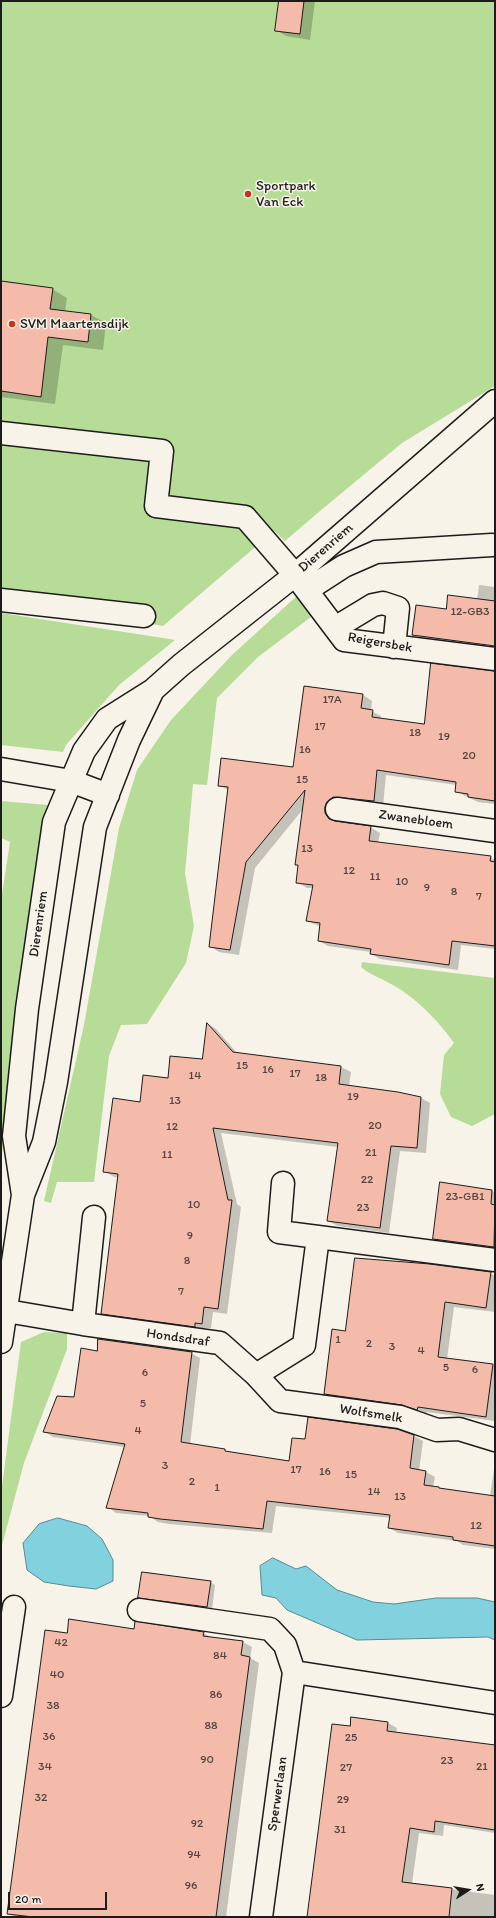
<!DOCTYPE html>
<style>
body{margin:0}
#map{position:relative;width:496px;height:1918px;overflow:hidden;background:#f7f3e8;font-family:Itim,sans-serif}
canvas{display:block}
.frame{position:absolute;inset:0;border:2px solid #1c1c1c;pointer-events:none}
.north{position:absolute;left:448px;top:1870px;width:40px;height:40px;-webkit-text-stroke:3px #f7f3e8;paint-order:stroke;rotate:78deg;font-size:11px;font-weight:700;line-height:16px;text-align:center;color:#1c1c1c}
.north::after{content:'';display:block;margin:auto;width:14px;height:18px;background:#1c1c1c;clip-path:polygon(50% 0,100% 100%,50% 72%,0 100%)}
.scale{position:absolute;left:8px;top:1892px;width:99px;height:18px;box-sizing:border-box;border:2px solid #1c1c1c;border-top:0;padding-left:5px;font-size:12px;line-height:14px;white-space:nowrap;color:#1c1c1c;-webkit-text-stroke:3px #f7f3e8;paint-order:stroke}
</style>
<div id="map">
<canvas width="496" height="1918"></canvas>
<div class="frame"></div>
<div class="north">N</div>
<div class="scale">20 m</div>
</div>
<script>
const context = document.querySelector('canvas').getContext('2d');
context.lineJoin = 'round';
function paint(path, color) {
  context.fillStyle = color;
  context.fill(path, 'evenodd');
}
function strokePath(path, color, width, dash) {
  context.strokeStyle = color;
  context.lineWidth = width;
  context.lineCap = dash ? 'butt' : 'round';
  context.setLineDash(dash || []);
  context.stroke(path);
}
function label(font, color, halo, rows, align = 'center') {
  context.font = font + ' Itim,sans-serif';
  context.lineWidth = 3;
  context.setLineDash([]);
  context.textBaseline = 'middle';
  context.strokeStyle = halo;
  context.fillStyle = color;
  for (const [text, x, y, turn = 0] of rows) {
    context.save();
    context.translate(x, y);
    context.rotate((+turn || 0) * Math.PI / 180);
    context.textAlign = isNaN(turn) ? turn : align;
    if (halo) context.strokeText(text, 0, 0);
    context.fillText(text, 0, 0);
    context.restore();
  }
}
const green = new Path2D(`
 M 1,1 L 495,1 L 495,386 L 402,443 L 320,511 L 285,541 L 274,531 L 163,626 L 1,597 Z
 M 299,594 L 311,617 L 258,657 L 217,698 L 207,785 L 193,784 L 185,873 L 194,926 L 186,963 L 147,1024 L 121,1025 L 109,1056 L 94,1182 L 57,1182 L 51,1203 L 44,1201 L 84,1025 L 119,828 L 137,770 L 171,720 L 232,655 Z
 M 1,613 L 163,638 L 175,640 L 119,685 L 66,745 L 63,752 L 1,745 Z
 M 1,801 L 48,805 L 1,1161 L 1,901 L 10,842 L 1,838 Z
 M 362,962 L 495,978 L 495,1114 L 472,1126 L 451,1117 L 440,1094 L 444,1055 L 454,1043 C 438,1020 415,997 391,984 C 381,978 370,975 361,967 Z
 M 44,1332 L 67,1333 L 67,1349 L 24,1463 L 1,1549 L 1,1494 L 21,1342 Z`);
const water = new Path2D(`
 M 58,1518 L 87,1526 L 102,1539 L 113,1560 L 113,1581 L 96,1589 L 69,1586 L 44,1582 L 27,1570 L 23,1543 L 39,1524 Z
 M 273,1558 L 296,1569 L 306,1566 L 337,1590 L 373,1602 L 394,1604 L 436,1598 L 477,1598 L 495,1602 L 495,1640 L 488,1637 L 357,1640 L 287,1610 L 276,1598 L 262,1595 L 260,1566 Z`);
const shadow = new Path2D(`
 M 280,1 L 315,1 L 310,40 L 286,36 L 276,30 Z
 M 1,282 L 52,289 L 67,298 L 65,312 L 91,315 L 106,323 L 103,350 L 63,345 L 55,404 L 1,397 Z
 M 479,585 L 495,587 L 495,619 L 484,618 L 480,648 L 422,639 L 413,634 L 447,610 L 477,600 Z
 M 495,677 L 495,804 L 478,802 L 465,796 L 456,791 L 457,785 L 386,775 L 383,806 L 333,813 L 336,823 L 370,827 L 380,833 L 378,843 L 490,857 L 495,860 L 495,949 L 461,945 L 458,970 L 380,959 L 371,954 L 371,952 L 328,946 L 319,941 L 321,927 L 307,921 L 314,888 L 307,888 L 297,882 L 299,866 L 296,864 L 304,808 L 255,868 L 239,955 L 219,952 L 210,946 L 228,790 L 219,785 L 294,768 L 363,695 L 372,701 L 371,711 L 381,716 L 381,719 L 424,725 Z
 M 208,1024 L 216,1029 L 238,1054 L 341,1067 L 351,1072 L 349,1086 L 398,1093 L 421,1098 L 430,1103 L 426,1153 L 400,1151 L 389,1233 L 338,1226 L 328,1221 L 338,1147 L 221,1133 L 237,1204 L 241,1207 L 227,1314 L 213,1312 L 211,1328 L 205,1328 L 204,1332 L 112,1319 L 102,1313 L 119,1178 L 114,1177 L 104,1171 L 141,1103 L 169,1079 L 203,1061 Z
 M 492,1191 L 495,1193 L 495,1251 L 444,1244 L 435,1239 Z
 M 490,1273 L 495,1276 L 495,1312 L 454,1307 L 447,1359 L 495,1365 L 495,1421 L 427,1412 L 426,1414 L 412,1409 L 334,1399 L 325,1394 L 346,1332 Z
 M 98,1352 L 191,1353 L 200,1358 L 190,1445 L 290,1462 L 306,1440 L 414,1436 L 423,1441 L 419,1471 L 426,1472 L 435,1477 L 433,1487 L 443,1490 L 490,1496 L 495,1462 L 495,1549 L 463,1545 L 457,1541 L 398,1533 L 389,1528 L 391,1518 L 276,1506 L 272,1533 L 169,1524 L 158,1522 L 149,1516 L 116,1513 L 108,1507 L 125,1447 L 53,1437 L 45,1432 L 75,1398 Z
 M 210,1582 L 215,1585 L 212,1610 L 144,1600 L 139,1597 Z
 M 135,1630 L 203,1633 L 213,1638 L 243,1642 L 252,1647 L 250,1658 L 259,1663 L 226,1917 L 15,1917 L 8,1913 L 68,1634 Z
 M 388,1723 L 397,1728 L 396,1734 L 495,1746 L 495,1833 L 444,1825 L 443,1836 L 419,1833 L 412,1884 L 495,1895 L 495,1917 L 307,1917 L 351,1727 Z`);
const building = new Path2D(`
 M 279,1 L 304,1 L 300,34 L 275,31 Z
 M 1,281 L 53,288 L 50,309 L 91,314 L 88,342 L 48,337 L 41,397 L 1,391 Z
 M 448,595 L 495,601 L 495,646 L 412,635 L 416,605 L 446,609 Z
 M 431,663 L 495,671 L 495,801 L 468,797 L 468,794 L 455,792 L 456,782 L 377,770 L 374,801 L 333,797 L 327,802 L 325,807 L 325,813 L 329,819 L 335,821 L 371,826 L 369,841 L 370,841 L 491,856 L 490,861 L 495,862 L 495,946 L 452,941 L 449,965 L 370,954 L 371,949 L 318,941 L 320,923 L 306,921 L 313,885 L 296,883 L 298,865 L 295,865 L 305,790 L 246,862 L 230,950 L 209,947 L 228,787 L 218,786 L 221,758 L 293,767 L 304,686 L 363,694 L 361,708 L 373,710 L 372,717 L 424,724 Z
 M 207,1023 L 233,1052 L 341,1066 L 339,1084 L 398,1092 L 421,1097 L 417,1148 L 391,1146 L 380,1228 L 327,1221 L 338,1143 L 213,1128 L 228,1200 L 232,1200 L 218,1309 L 204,1307 L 202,1324 L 195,1323 L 195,1327 L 101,1314 L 118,1174 L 103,1172 L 113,1098 L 140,1102 L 143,1075 L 168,1078 L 170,1056 L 202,1059 Z
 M 440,1182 L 492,1190 L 491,1204 L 495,1205 L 494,1247 L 433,1239 Z
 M 355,1258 L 430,1264 L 491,1272 L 486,1308 L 445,1302 L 438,1357 L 493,1364 L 486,1417 L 418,1407 L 417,1410 L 402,1405 L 324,1394 L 332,1329 L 345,1331 Z
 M 98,1339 L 192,1352 L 181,1442 L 225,1449 L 225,1451 L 289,1461 L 292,1438 L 305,1439 L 308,1417 L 397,1429 L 414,1435 L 410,1468 L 426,1471 L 424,1485 L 439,1487 L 439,1488 L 495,1496 L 495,1546 L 453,1540 L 453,1537 L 388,1528 L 390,1515 L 267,1501 L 263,1529 L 160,1519 L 148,1517 L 148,1513 L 106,1508 L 125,1444 L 43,1432 L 57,1396 L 74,1397 L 81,1348 L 97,1351 Z
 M 142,1572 L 211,1581 L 207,1607 L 138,1598 Z
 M 69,1619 L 134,1629 L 135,1621 L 204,1632 L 203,1636 L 243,1641 L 241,1655 L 250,1657 L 216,1917 L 34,1917 L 7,1914 L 45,1630 L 67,1633 Z
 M 351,1717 L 388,1722 L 387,1731 L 495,1745 L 495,1830 L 435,1821 L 434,1832 L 410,1828 L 402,1882 L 452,1888 L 449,1917 L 307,1917 L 332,1724 L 350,1726 Z`);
const minor = new Path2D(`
 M 1,433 L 162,451 L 156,506 L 245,517 L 295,575 L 344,640 L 495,659
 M 307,590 L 344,566 L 376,552 L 492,545
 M 1,600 L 144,616
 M 335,628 L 373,605 L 383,603 L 398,608 L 394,647
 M 1,769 L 71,781 L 108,795
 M 337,809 L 495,831
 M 23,1195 L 14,1136 L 27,1009 L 54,822 L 84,751 L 107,719 L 153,690 L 181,665 L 295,575 L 495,401
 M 318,1237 L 495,1260
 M 1,1310 L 83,1324 L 220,1343 L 256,1375 L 304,1345 L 318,1237 L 279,1232 L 283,1183
 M 83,1324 L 94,1217
 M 1,1342 L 23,1195 L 44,1142 L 56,1082 L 95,827 L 129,740 L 153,690
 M 256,1375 L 280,1401 L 400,1417 L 437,1430 L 459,1429 L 495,1440
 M 139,1610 L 270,1629 L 285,1645 L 294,1672 L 261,1917
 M 294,1672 L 495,1703
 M 1,1696 L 14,1607`);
const markers = [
 [248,194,4,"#c8321e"],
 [12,324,4,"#c8321e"]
];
const numberNames = [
 ["12-GB3",470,612],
 ["17A",332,700],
 ["17",320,727],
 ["18",415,733],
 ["19",444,737],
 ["16",305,750],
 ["20",469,756],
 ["15",302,780],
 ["13",307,849],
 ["12",349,871],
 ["11",375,877],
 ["10",402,882],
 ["9",427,888],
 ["8",454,892],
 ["7",479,897],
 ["15",242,1066],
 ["16",268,1070],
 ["17",295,1074],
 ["14",195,1076],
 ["18",321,1078],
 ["19",353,1097],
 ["13",175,1101],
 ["20",375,1126],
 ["12",172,1127],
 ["21",371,1153],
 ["11",167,1155],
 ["22",367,1180],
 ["23-GB1",465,1197],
 ["10",194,1205],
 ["23",363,1208],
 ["9",190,1236],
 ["8",187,1261],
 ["7",181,1292],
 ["1",338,1340],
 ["2",369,1344],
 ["3",392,1347],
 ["4",421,1351],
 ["5",446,1368],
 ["6",475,1370],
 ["6",145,1373],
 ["5",143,1404],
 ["4",138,1431],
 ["3",165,1466],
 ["17",296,1470],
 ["16",325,1472],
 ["15",351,1475],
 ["2",192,1482],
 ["1",217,1488],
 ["14",374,1492],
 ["13",400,1497],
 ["12",476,1526],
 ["42",61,1643],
 ["84",220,1656],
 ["40",57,1675],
 ["86",216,1695],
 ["38",53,1706],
 ["88",211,1726],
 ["36",49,1737],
 ["25",351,1738],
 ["90",207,1760],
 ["23",447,1761],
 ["34",45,1767],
 ["21",482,1767],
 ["27",346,1768],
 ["32",41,1798],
 ["29",343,1800],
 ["92",197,1824],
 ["31",340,1830],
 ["94",194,1855],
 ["96",191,1886]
];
const poiNames = [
 ["Sportpark",256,186],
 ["Van Eck",256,202],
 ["SVM Maartensdijk",20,324]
];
const streetNames = [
 ["Dierenriem",326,548,-41],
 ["Reigersbek",380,643,10],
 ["Zwanebloem",416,820,8],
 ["Dierenriem",39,924,-82],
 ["Hondsdraf",178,1338,8],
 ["Wolfsmelk",371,1414,9],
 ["Sperwerlaan",278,1794,-82]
];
paint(green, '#b7dc97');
paint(water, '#82d1df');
strokePath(water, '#598991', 1);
paint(shadow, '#0003');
paint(building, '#f4bbab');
strokePath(building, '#1c1c1c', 1);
strokePath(minor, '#1c1c1c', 25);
strokePath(minor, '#f7f3e8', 22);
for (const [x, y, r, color] of markers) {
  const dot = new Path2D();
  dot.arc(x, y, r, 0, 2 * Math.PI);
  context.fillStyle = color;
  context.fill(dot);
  strokePath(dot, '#f7f3e8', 1.5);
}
label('12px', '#524440', null, numberNames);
label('14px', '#1c1c1c', '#f7f3e8', poiNames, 'left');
label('14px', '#1c1c1c', '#f7f3e8', streetNames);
</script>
